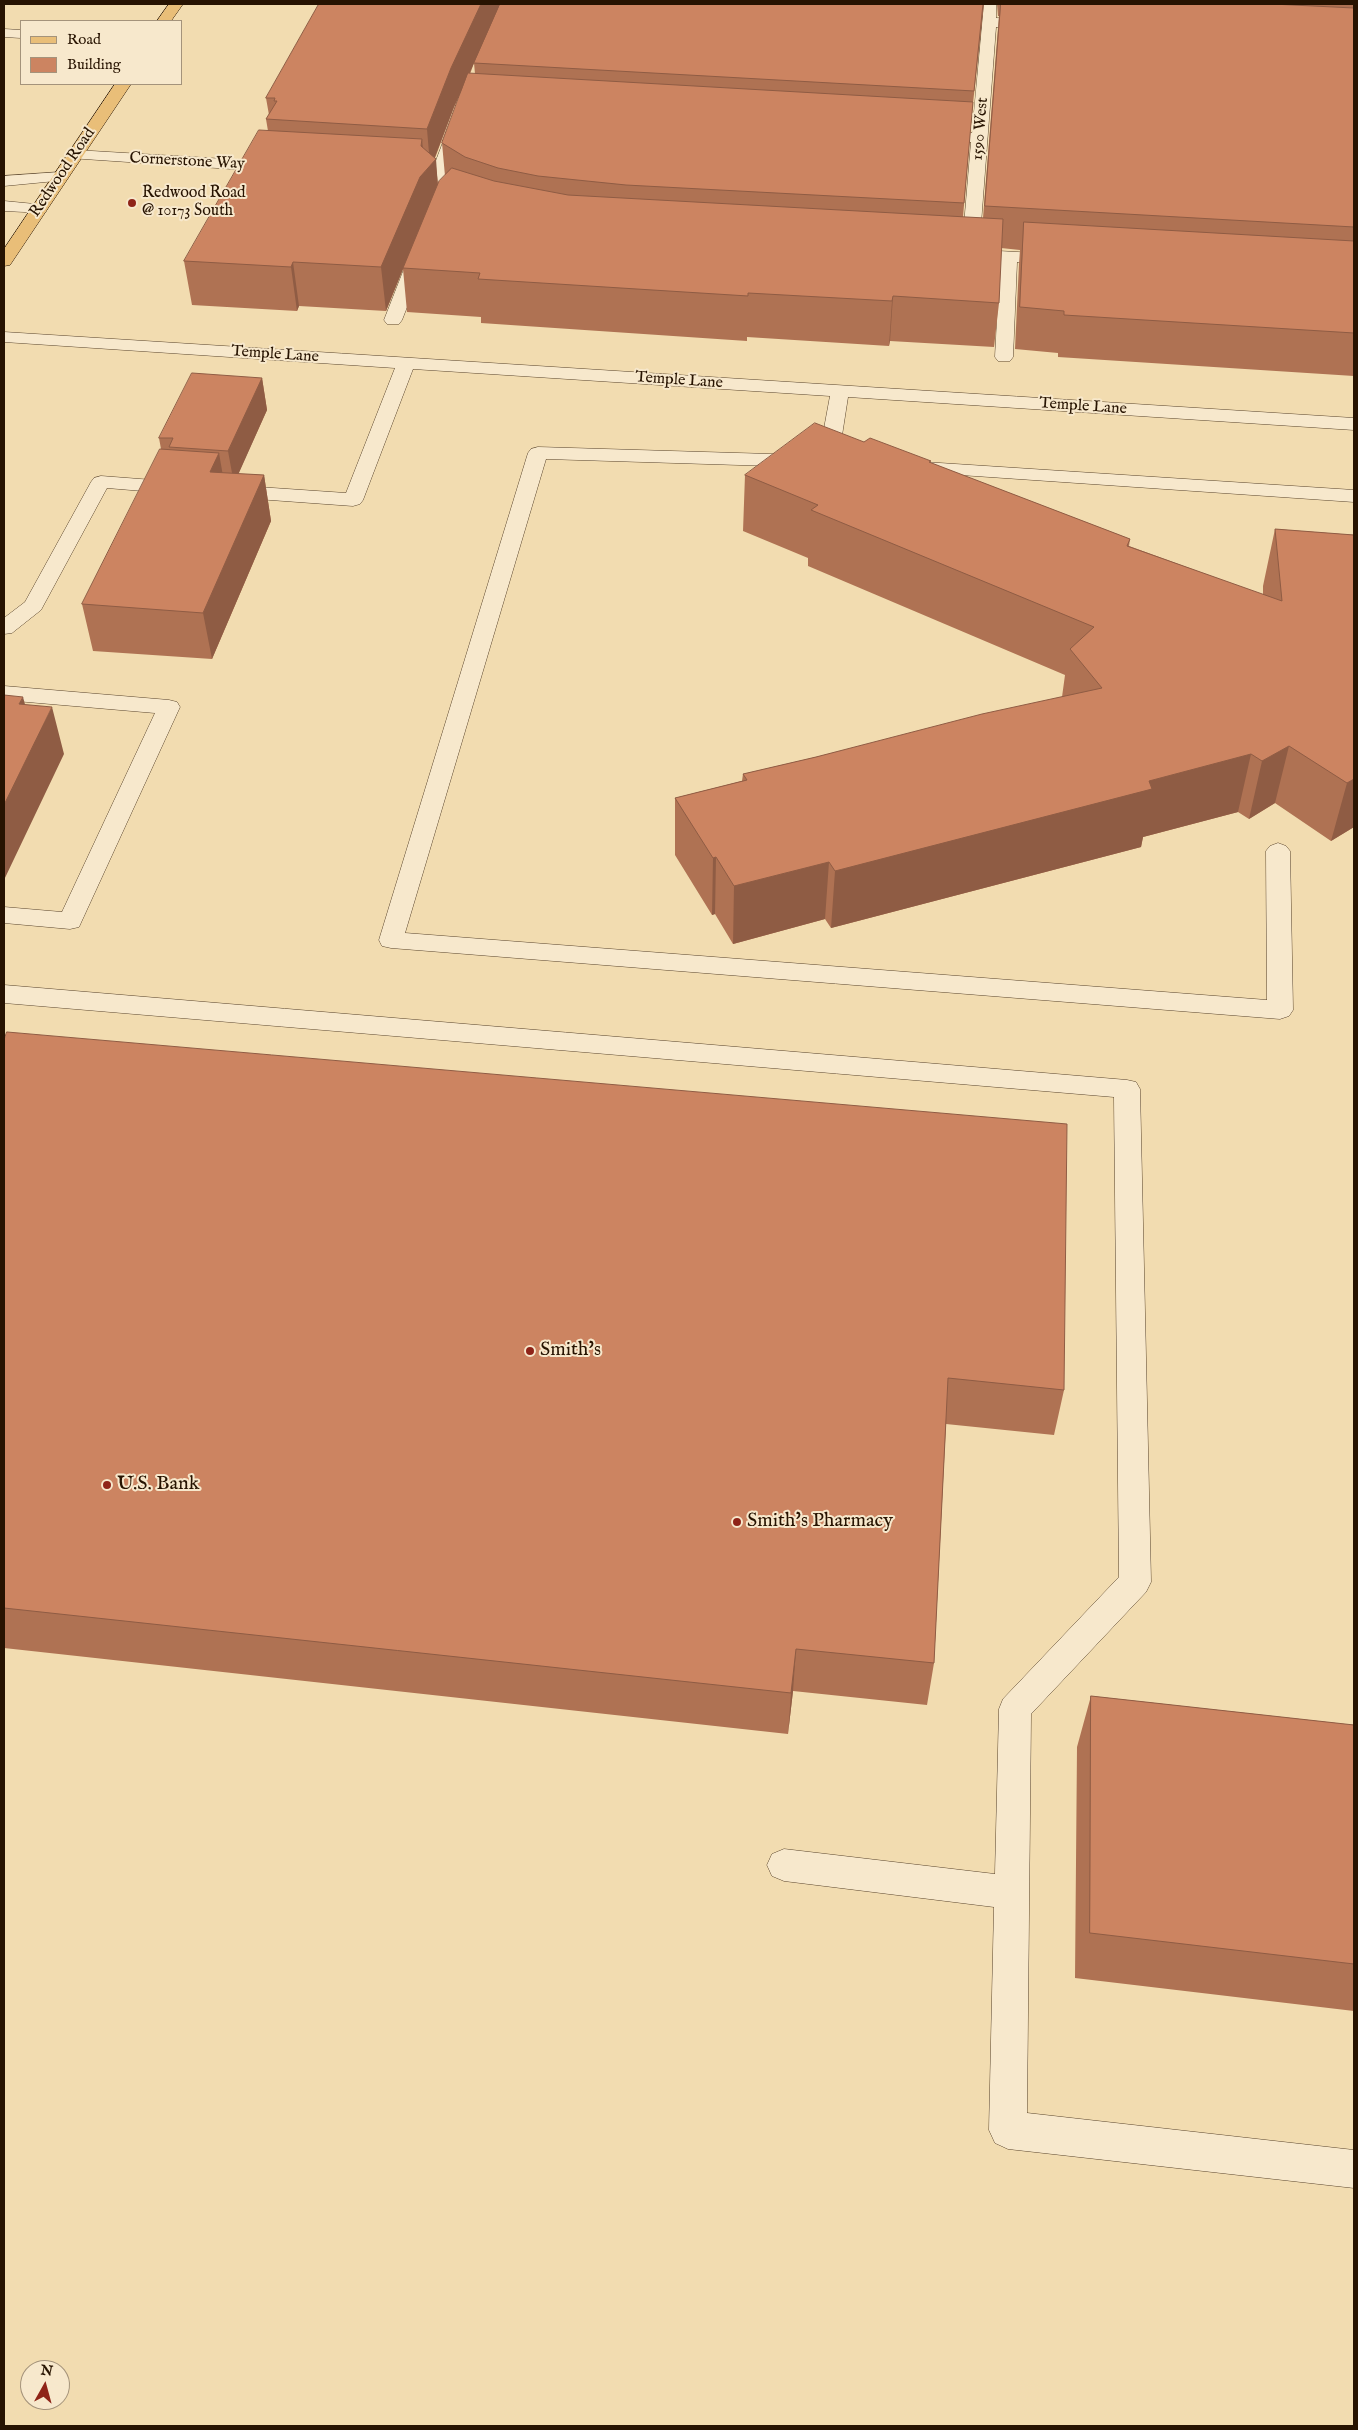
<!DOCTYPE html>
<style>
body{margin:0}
#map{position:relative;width:1358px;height:2430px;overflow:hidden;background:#f2dcb0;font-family:"IM FELL English",serif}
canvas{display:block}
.frame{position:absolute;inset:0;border:5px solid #271301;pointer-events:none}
.legend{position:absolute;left:20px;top:20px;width:162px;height:65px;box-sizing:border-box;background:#f7e8cc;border:1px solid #a4937b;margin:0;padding:6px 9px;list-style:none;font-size:15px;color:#271301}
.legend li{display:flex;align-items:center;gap:10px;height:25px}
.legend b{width:25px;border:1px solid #a4937b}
.north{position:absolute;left:20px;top:2360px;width:50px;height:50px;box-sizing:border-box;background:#f7e8cc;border:1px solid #a4937b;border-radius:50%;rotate:7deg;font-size:14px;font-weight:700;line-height:20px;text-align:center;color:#271301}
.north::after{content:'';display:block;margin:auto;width:18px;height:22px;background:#8f2418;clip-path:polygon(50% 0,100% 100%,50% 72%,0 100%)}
</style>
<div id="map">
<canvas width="1358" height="2430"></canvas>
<div class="frame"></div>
<ul class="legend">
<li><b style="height:6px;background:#e9be78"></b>Road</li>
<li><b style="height:14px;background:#cc8461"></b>Building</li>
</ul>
<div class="north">N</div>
</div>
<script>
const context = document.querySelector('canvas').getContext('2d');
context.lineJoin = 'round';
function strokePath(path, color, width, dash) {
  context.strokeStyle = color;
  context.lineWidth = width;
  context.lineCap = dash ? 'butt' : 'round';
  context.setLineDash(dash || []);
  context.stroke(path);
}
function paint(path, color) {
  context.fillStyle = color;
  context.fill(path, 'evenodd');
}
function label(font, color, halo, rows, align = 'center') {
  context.font = font + ' "IM FELL English",serif';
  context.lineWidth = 4;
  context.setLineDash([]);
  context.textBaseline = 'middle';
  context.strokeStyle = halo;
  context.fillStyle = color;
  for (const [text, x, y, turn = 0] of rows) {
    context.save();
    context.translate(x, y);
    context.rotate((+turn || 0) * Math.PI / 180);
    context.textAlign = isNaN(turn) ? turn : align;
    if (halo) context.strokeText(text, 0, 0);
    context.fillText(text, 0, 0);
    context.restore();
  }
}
const minor = new Path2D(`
 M 984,4 L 996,4 L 996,18 L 1035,20 L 1042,24 L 1035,28 L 996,27 L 979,250 L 1056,254 L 1062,255 L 1065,259 L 1062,263 L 1056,264 L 1017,262 L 1013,357 L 1010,361 L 998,361 L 995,357 L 1000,261 L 958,258 L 955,254 L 962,249 L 971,142 L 934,140 L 928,138 L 926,135 L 928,132 L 934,130 L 972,133 Z
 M 4,29 L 21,30 L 21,38 L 4,37 Z
 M 457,121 L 465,126 L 442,187 L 461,201 L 459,205 C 445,208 433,198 426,187 L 449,126 Z
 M 75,150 L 276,162 L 282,164 L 284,167 L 282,170 L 276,172 L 69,158 L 67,155 L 69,152 Z
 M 60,172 L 66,174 L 68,177 L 66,180 L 4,186 L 4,176 Z
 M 4,201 L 45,205 L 47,209 L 45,213 L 4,211 Z
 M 418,251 L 424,252 L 427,256 L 402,320 L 399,324 L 387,324 L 384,320 L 409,256 L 412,252 Z
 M 4,332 L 1354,418 L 1354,430 L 848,397 L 838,461 L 835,465 L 828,467 L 821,465 L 818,461 L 830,396 L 413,369 L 363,500 L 360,504 L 353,506 L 229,497 L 222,495 L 219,491 L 222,487 L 229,485 L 346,493 L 395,368 L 4,342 Z
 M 538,447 L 804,455 L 811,457 L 814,461 L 811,465 L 804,467 L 546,459 L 405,933 L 1267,1000 L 1266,851 L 1270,846 L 1278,843 L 1286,846 L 1290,851 L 1293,1010 L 1289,1016 L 1280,1019 L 391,948 L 382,946 L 379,940 L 528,453 L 531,449 Z
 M 909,461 L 1354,490 L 1354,502 L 902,471 L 899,467 L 902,463 Z
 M 101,476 L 179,482 L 186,484 L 189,488 L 186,492 L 179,494 L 107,488 L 41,610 L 12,633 L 4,634 L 4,618 L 25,602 L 91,482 L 94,478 Z
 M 4,686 L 169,700 L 177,702 L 180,707 L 79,927 L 70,929 L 4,923 L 4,907 L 62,912 L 155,713 L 4,700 Z
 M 4,985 L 1127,1080 L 1136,1082 L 1140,1089 L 1151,1582 L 1146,1592 L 1031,1714 L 1027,2113 L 1354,2150 L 1354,2188 L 1008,2149 L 995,2143 L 989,2130 L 994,1907 L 784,1881 L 772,1876 L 767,1865 L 772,1854 L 784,1849 L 995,1874 L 999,1709 L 1003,1699 L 1119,1577 L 1114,1097 L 4,1003 Z`);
const major = new Path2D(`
 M 169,4 L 183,4 L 171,21 L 157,21 Z
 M 115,84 L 131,84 L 10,265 L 4,266 L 4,249 Z`);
const wall = new Path2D(`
 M 319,4 L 984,4 L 971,121 L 963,217 L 983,218 L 999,16 L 998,16 L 997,4 L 1354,4 L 1354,376 L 1058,357 L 1058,353 L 1015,349 L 1019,264 L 1020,250 L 1001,248 L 999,303 L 994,347 L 890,341 L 889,346 L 747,337 L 747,341 L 481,323 L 481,317 L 407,312 L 403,269 L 386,311 L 299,306 L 297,311 L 192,305 L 184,261 L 268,131 L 266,119 L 269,115 L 266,98 ZM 474,63 L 475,74 L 470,74 ZM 462,90 L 442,143 L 445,176 L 438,184 L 435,158 L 454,107 Z
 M 262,378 L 267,410 L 238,474 L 264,475 L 271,521 L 212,659 L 93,651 L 82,604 L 161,449 L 159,438 Z
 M 864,442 L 931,463 L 1130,539 L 1129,546 L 1263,595 L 1263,586 L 1275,529 L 1354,535 L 1354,827 L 1331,841 L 1275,803 L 1249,819 L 1238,812 L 1143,837 L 1141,847 L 831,928 L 825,919 L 733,944 L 715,914 L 712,915 L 675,855 L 675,798 L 742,781 L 743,774 L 816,757 L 1062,697 L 1065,675 L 808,566 L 808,558 L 743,531 L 745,475 Z
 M 4,1040 L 1064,1390 L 1054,1435 L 946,1424 L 934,1663 L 927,1705 L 793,1691 L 788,1734 L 4,1648 Z
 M 1091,1696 L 1354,1725 L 1354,2011 L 1075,1978 L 1077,1747 Z`);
const shadedWall = new Path2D(`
 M 481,4 L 501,4 L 454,107 L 433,162 L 436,159 L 439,202 L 423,220 L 386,311 L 381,267 L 421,146 L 422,139 L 425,172 L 430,165 L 427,129 L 451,68 Z
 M 293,262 L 299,306 L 297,311 L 291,267 Z
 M 893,296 L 890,341 L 889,346 L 892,301 Z
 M 262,378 L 267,410 L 234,484 L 228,451 Z
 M 219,453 L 227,499 L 210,472 Z
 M 264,475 L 271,521 L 212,659 L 203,613 Z
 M 23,697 L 35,741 L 52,707 L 64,754 L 4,880 L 4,805 L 19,704 Z
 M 1289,746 L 1275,803 L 1249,819 L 1262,761 Z
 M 1251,754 L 1238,812 L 1143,837 L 1141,847 L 831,928 L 835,871 L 1149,781 Z
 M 1354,779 L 1354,827 L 1331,841 L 1347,783 Z
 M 716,857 L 715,914 L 712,915 L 713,858 Z
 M 829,862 L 825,919 L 733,944 L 734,886 Z
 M 796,1649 L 793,1691 L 788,1734 L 791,1693 Z`);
const building = new Path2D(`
 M 319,4 L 481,4 L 451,68 L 427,129 L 266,119 L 277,101 L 274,101 L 275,98 L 266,98 Z
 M 500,4 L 983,4 L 974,91 L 474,63 Z
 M 1001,4 L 1272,4 L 1354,8 L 1354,227 L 985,206 Z
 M 468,73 L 973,102 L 964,203 L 626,185 L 538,176 L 498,168 L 465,157 L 442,143 Z
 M 259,130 L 422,139 L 421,146 L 436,159 L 420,177 L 381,267 L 293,262 L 291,267 L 184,261 Z
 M 452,168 L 494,181 L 568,195 L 1003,219 L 999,303 L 893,296 L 892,301 L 748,293 L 748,296 L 478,279 L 480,273 L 403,268 L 439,181 Z
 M 1024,222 L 1354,241 L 1354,333 L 1064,315 L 1064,311 L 1020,307 Z
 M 192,373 L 262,378 L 228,451 L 169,447 L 173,438 L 159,438 Z
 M 815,423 L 864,442 L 870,438 L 931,461 L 929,462 L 1130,539 L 1127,546 L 1282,601 L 1275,529 L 1354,535 L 1354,779 L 1347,783 L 1289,746 L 1262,761 L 1251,754 L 1149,781 L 1152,789 L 835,871 L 829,862 L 734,886 L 716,857 L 713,858 L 675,798 L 747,780 L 743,774 L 816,757 L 982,714 L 1102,688 L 1070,649 L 1094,627 L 811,510 L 818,505 L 745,475 Z
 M 160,449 L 219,453 L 210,472 L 264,475 L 203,613 L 82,604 Z
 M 4,695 L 23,697 L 19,704 L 52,707 L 4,805 Z
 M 7,1032 L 1067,1124 L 1064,1390 L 948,1378 L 934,1663 L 796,1649 L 791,1693 L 4,1608 L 4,1040 Z
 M 1091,1696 L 1354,1725 L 1354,1964 L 1090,1933 Z`);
const markers = [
 [132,203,5,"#8f2418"],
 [530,1351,5,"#8f2418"],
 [107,1485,5,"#8f2418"],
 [737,1522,5,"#8f2418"]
];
const farStreetnames = [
 ["1590 West",981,129,-85],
 ["Cornerstone Way",187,162,3],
 ["Redwood Road",63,173,-56],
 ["Temple Lane",275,355,4],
 ["Temple Lane",679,381,4],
 ["Temple Lane",1083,407,4]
];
const farPoinames = [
 ["Redwood Road",142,194],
 ["@ 10173 South",142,212]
];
const poiNames = [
 ["Smith's",540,1351],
 ["U.S. Bank",117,1485],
 ["Smith's Pharmacy",747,1522]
];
strokePath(minor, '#5a452d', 1);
strokePath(major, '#271301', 1);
paint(minor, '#f7e8cc');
paint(major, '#e9be78');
paint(wall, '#af7253');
paint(shadedWall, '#8f5c44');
paint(building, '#cc8461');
strokePath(building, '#8f5c44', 1);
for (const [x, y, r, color] of markers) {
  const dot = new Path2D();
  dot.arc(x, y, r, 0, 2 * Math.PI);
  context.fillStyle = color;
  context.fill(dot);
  strokePath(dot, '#f7e8cc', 2);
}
label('16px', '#271301', '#f7e8cc', farStreetnames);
label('16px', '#271301', '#f7e8cc', farPoinames, 'left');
label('20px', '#271301', '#f7e8cc', poiNames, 'left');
</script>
